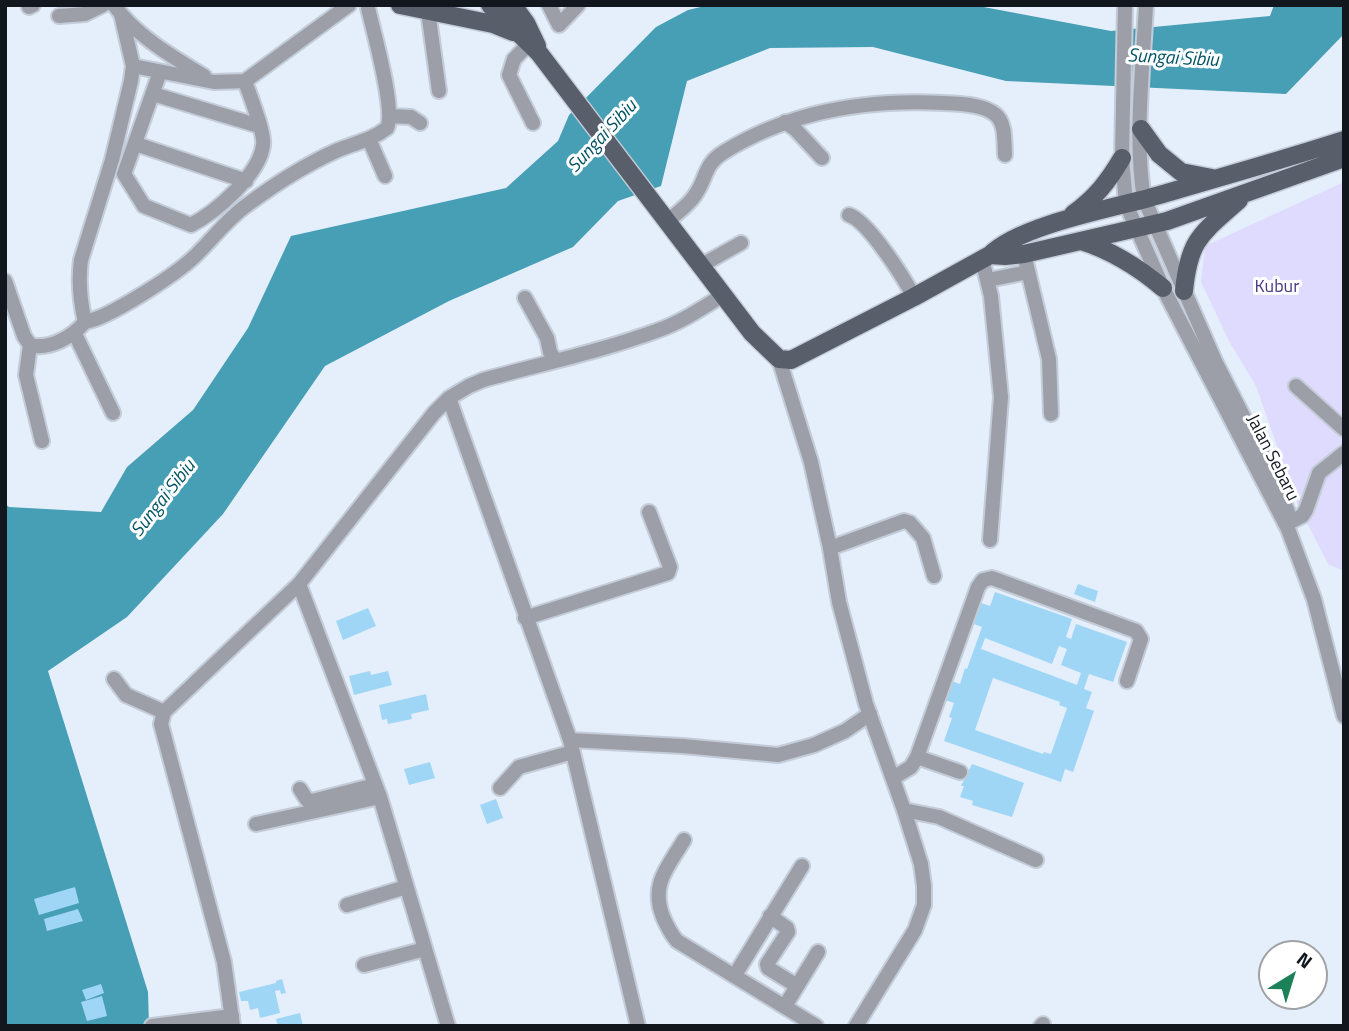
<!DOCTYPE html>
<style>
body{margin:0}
#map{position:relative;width:1349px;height:1031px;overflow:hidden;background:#e5effc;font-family:"Titillium Web",sans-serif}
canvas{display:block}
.frame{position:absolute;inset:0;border:7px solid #12171d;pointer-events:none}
.north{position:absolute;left:1258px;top:940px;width:70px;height:70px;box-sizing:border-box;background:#fff;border:2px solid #a0a2a5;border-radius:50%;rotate:38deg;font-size:19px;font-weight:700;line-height:28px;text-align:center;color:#12171d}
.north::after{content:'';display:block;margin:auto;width:24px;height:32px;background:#1c8059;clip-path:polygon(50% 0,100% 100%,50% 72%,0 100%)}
</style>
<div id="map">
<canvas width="1349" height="1031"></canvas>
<div class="frame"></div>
<div class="north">N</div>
</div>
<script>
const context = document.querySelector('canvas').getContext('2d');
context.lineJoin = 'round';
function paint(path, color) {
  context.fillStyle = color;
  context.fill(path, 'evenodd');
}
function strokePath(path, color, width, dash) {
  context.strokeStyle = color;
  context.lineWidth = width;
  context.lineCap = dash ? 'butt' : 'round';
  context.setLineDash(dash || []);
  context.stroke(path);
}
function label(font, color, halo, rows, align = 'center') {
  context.font = font + ' "Titillium Web",sans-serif';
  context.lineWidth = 6;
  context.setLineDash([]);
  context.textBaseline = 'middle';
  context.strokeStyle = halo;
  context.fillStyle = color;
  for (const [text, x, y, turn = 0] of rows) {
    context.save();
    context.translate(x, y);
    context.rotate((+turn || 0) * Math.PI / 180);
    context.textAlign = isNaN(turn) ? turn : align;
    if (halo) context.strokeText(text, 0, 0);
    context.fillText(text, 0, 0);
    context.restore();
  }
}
const green = new Path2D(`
 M 1344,182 L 1344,571 L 1328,564 L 1297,503 L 1256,386 L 1230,343 L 1201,282 L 1205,246 Z`);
const water = new Path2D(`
 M 709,5 L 973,5 L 1111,31 L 1270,16 L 1274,5 L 1344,5 L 1344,34 L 1286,94 L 1006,81 L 873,47 L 770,48 L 687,81 L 661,186 L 618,201 L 573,247 L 449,301 L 325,366 L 223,514 L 127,617 L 48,671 L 148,992 L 149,1026 L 5,1026 L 5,504 L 9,507 L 101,512 L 127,467 L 193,410 L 248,328 L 291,236 L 506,188 L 558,141 L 569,115 L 656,27 L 688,10 Z`);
const building = new Path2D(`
 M 1078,584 L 1098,591 L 1095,602 L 1074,594 Z
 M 995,592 L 1072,619 L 1066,637 L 1071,639 L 1076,624 L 1127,642 L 1113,682 L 1089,674 L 1084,689 L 1092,692 L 1086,708 L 1094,711 L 1073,772 L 1065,769 L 1061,782 L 944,741 L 952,718 L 949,717 L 954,703 L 942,699 L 949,680 L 960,684 L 965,668 L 967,669 L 982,627 L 971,623 L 978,602 L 990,606 ZM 985,638 L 1052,664 L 1059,646 L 1067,649 L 1061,665 L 1081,673 L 1077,685 L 981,649 ZM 993,678 L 1060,702 L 1059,705 L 1067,708 L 1051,754 L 1044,752 L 1043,754 L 975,730 Z
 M 368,608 L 376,626 L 343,640 L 336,621 Z
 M 370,671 L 371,675 L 388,671 L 392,685 L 354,695 L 349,676 Z
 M 426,694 L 429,710 L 411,714 L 412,719 L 388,724 L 387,719 L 382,720 L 379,705 Z
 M 430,762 L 435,778 L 409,785 L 404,769 Z
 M 972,764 L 1024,783 L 1012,817 L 972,805 L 973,801 L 960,797 L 964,786 L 961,786 Z
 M 496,799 L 503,818 L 487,824 L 480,805 Z
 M 75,887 L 79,903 L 39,915 L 34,899 Z
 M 78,909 L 83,921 L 47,931 L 44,919 Z
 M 282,979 L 286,993 L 281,994 L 280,990 L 275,991 L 280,1013 L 260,1018 L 258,1008 L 250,1010 L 248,1001 L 241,1001 L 239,992 L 276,983 L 276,981 Z
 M 101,984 L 104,993 L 86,1000 L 82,990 Z
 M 102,996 L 107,1016 L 87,1021 L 81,1002 Z
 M 300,1013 L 303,1026 L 278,1026 L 276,1019 Z`);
const minor = new Path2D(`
 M 114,5 C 136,36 173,57 204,76
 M 549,5 L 559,25 L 578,5
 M 1125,5 L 1122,158 L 1126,204 L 1163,288 L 1288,529 L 1314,599 L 1344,716
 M 1146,5 C 1143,66 1134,140 1144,199 L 1216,363 L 1265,459 L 1288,512
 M 29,7 L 33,5
 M 428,11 L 439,91
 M 121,14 L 133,66 L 131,81 L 112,160 L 81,260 C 78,282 80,301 85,322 C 109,318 175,275 194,257 C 212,240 227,219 247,205 C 275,184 307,164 338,150 C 355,143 372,140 387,128 C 396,110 373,30 368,8
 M 59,16 L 85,14 L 103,5
 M 529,44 L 514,59 L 509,75 L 533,123
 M 133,66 L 214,82 L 245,81 L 349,5
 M 160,72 L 124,174 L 144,206 L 191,225 C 216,212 260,174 263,145 C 265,132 249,94 245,81
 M 153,94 L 259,126
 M 390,116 L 411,117 L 420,123
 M 785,122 L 795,129 L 822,158
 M 369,139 L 385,176
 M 136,144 L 246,181
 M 849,215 C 868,221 904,278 914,297
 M 668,221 C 677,213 689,205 695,195 C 707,179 703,165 724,152 C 790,111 868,99 944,103 C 959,104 984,104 996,115 C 1006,124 1004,142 1005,155
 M 1024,254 L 1049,359 L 1051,414
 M 982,259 L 991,296 L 1001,397 L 990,540
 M 702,265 L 741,243
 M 988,280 L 1028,272
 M 5,281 L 24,336 L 30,345 C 50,350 72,337 85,322
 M 525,298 L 547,338 L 550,352 L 555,360
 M 75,334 L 113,413
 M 30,345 L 26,375 L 42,441
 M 779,359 L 811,462 L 830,548 L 839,602 L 866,704 L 904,810 L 921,864 L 924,886 L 924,905 L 915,930 L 856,1026
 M 1296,386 L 1344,429
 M 449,398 L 570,740 L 638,1026
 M 1292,521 L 1302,516 L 1306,510 L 1319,473 L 1344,453
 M 830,548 L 904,521 L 910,523 L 923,538 L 934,576
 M 299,584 L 380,797 L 448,1026
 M 525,618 L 668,573 L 670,567 L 649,512
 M 114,679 L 126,695 L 164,712
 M 570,740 L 683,746 L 778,755 L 814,745 L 845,731 L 870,714
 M 917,757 L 960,772
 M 893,778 L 911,767 L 917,757 L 978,587 L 983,580 L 992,578 L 1136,631 L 1141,639 L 1127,681
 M 500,788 L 519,767 L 573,752
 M 300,789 L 307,800 L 312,801 L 375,785
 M 904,810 L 939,817 L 1036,860
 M 256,824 L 380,797
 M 684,840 C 668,867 650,884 663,917 C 667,926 670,933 677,941 L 816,1026
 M 347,905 L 406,887
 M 770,916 L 787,928 L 788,932 L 767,964 L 768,968 L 797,986
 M 364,965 L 425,949
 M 735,975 L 802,866
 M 785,1006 L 818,952
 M 152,1026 L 232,1016
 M 233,1026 L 224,962 L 161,724 L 164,712 L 299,584 L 434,413 L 449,398 L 469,386 L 483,380 C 540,364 599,352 656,331 C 680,323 701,309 723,295
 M 1041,1026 L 1043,1024`);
const major = new Path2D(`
 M 400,5 L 493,24 L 513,32
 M 490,5 L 539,53 L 752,333 L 779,359 L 791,360 L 914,297 L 990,255 C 1018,226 1108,209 1149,198 C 1214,179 1279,161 1344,140
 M 513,5 L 526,23 L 537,46
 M 1141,129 L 1159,154 L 1181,172 L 1212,178
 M 1073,214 C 1095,198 1108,182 1122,158
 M 1081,241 C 1113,251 1138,267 1163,288
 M 990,255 L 1005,256 L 1024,254 L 1167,221 L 1344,158
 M 1184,291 C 1189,239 1201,234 1239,200`);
const parkNames = [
 ["Kubur",1277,288]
];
const streetNames = [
 ["Jalan Sebaru",1272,458,63]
];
const waterNames = [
 ["Sungai Sibiu",1173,59,3],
 ["Sungai Sibiu",603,137,-47],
 ["Sungai Sibiu",164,499,-52]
];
paint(green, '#dedbfe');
paint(water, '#469fb5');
paint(building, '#9fd6f6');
strokePath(minor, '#c3ccd8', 18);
strokePath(major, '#c3ccd8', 21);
strokePath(minor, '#9c9fa7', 14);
strokePath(major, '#595e6b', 18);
label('18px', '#483a84', '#fff', parkNames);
label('18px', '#12171d', '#fff', streetNames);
label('italic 19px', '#025363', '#fff', waterNames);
</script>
